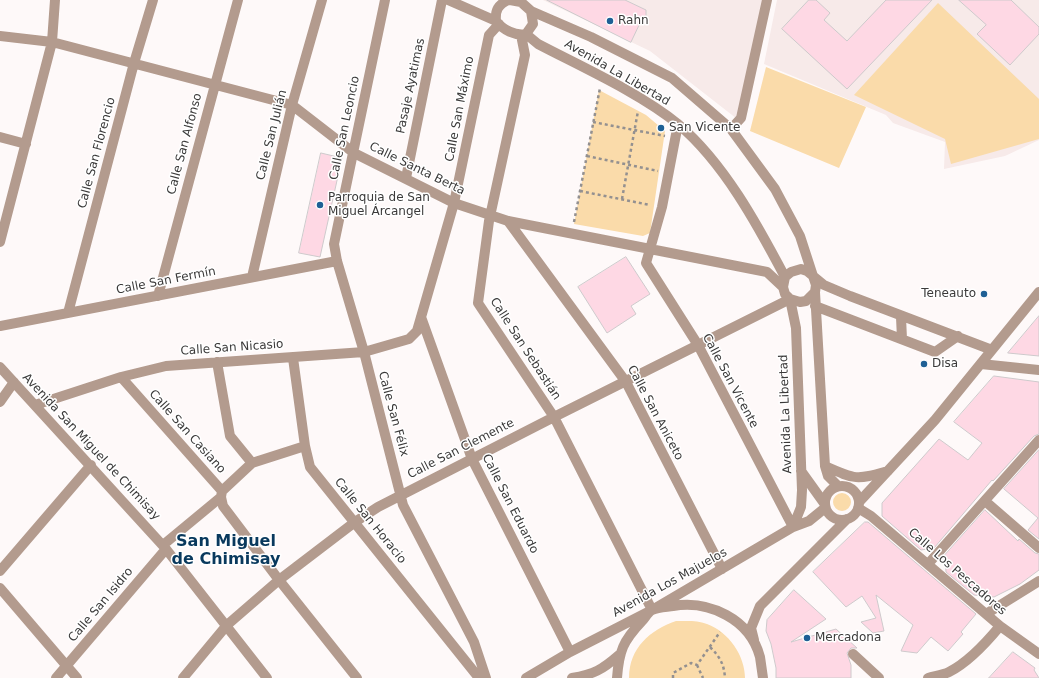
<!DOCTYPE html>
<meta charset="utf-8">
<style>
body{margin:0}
canvas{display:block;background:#fef9f9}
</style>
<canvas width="1039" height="678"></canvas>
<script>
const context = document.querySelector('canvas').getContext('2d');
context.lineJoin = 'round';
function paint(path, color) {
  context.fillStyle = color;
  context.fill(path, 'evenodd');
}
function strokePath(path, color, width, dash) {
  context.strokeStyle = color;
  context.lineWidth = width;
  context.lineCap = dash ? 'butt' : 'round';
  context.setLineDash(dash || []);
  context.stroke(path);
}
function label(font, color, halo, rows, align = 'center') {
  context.font = font + ' "DejaVu Sans",sans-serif';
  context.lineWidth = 3;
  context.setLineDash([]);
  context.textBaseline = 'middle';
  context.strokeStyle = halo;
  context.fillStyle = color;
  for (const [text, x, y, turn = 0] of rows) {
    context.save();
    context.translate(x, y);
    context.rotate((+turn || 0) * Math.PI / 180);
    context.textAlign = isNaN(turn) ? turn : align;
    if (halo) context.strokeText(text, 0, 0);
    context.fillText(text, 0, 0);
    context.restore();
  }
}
const built = new Path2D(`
 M 543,0 L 768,0 L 741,122 L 650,51 Z
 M 777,0 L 1039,0 L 1039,140 L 1005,156 L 944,169 L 945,142 L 893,123 L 886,115 L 764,64 Z`);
const green = new Path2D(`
 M 938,3 L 1039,99 L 1039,139 L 951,164 L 945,139 L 854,95 Z
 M 766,67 L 866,107 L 839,168 L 750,131 Z
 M 599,90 L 646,115 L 665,131 L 650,233 L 643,236 L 574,224 Z
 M833 502a9 9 0 1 1 18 0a9 9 0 1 1-18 0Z
 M 676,621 C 687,621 697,620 707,624 C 729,632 745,656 745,678 L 629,678 C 629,648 650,630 676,621 Z`);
const building = new Path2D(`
 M 547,0 L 625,0 L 646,10 L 646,18 L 641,21 L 631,42 Z
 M 809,0 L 816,0 L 830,13 L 824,20 L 847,41 L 886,0 L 932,0 L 847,89 L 782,29 Z
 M 959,0 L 1011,0 L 1039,27 L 1039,34 L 1010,65 L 977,34 L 986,25 Z
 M 321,153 L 342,158 L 320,257 L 299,253 Z
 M 626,257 L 650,294 L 631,306 L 636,314 L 607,333 L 578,287 Z
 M 1039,316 L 1039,356 L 1008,353 Z
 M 994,376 L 1039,382 L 1039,434 L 1034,436 L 993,481 L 992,480 L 934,548 L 921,550 L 882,516 L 882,503 L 939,439 L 968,460 L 982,443 L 954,422 Z
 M 1039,450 L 1039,539 L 1028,530 L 1038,518 L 1004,489 Z
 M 985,510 L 1018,541 L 1019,539 L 1035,553 L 1039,554 L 1039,570 L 1020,584 L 994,597 L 974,595 L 946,572 L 945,555 Z
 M 865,522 L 868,522 L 976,614 L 961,632 L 963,634 L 948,651 L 931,637 L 917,653 L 901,651 L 913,625 L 876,595 L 884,631 L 873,633 L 861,622 L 876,618 L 862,596 L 846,607 L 813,572 Z
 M 794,590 L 826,619 L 791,642 L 836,629 L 857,648 L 851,648 L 847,653 L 851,665 L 851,678 L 776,678 L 776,668 L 771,644 L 766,631 L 767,620 Z
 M 1013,652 L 1035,668 L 1034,670 L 1039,678 L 989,678 Z`);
const path = new Path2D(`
 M 593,122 L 665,136
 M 587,156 L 658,171
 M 580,191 L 650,205
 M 622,199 L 638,111
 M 574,222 L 600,88
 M 710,647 C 720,657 724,664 725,678
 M 697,665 L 703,678
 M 673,678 L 673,673 L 691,663 L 697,665 L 720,632`);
const minor = new Path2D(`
 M 385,0 L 334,244 L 337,261 L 364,352 L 403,505 L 474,642 L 486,678
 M 448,0 L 496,21
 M 508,0 C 498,5 495,10 496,21 C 503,30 515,36 526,34 L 533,24 L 531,11 L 521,2 L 510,0
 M 531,11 L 591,37 L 672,78 L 731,129 L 775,189 L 800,236 L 813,276 L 816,285 L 815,292 L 806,301 L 800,302 L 790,299 L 785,294 L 783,287 L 785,277 L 791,272 L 801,269 L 807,271 L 813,276 L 824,285 L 850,296 L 992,350
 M 526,34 L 538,44 C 582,67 640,93 678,124 C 724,163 757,224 785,277
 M 521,35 L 525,55 L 489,221 L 478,303 L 554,417 L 652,610
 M 0,36 L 52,42 L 292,105 L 354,153 L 454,203 L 508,221 L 767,272 L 783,287
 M 678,124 L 662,207 L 646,263 L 698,345 L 793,527
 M 731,129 L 741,118 L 767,0
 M 0,137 L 26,144
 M 406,178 L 442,0
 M 508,221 L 626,382 L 722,569
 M 0,242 L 52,42 L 55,0
 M 252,277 L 292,105 L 322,0
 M 815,292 L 825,466 L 828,476 L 838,486
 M 158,296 L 238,0
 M 790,299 L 796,328 L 802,490 L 801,507 L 793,527
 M 815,306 L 935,352 L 958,336
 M 68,313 L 134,63 L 153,0
 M 421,317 L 472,459 L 570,652
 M 901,317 L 902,339
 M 0,326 L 337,261
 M 293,358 L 305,446 L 310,467 L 479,678
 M 217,362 L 230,436 L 252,463
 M 981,364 L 1039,370
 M 0,367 L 166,549 L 267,678
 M 121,377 L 222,491 L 221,497 L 223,506 L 279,580 L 357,678
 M 0,402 L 14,382
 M 35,405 L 121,377 L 166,366 L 364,352 L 409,339 L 417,331 L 454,203 L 489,35 L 499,24
 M 825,466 C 856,480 856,480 888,471
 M 801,471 L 824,503
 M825 503a17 17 0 1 1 34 0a17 17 0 1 1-34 0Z
 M 222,491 L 252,463 L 305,446
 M 985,501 L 1039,548
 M 859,502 L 935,420 L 1039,292
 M 858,508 L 871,516 L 1000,626 L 1039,654
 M 163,545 L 221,497
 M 928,564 L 1039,440
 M 0,571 L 91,465
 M 0,588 L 77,678
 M 986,614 L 1039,581
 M 754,640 L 751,628 L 760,606 L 847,519
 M 853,654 L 879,678
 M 56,678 L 166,549
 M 183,678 L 227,625 L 279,580 L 355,522 L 378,507 L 554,417 L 790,299
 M 526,678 L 570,652 L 652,610 L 793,527 L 809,521 L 825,508
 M 572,678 C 594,674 602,670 619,655
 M 617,678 C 619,651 623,641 642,621 C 645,618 648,612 652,610 C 658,607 667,607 673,606 C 709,600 750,619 760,657 C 761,664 762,671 763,678
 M 928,678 C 935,676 943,675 949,672 C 969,662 986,643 1000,626`);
const markers = [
 [610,21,4,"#1e6095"],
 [661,128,4,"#1e6095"],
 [320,205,4,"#1e6095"],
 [984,294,4,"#1e6095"],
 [924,364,4,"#1e6095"],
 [807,638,4,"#1e6095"]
];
const poiNames = [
 ["Rahn",618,21],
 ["San Vicente",669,128],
 ["Parroquia de San",328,198],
 ["Miguel Árcangel",328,212],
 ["Teneauto",976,294,"right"],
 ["Disa",932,364],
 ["Mercadona",815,638]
];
const streetNames = [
 ["Avenida La Libertad",617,73,30],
 ["Pasaje Ayatimas",411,86,-78],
 ["Calle San Máximo",460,109,-79],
 ["Calle San Leoncio",345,128,-78],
 ["Calle San Julián",272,135,-76],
 ["Calle San Alfonso",185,144,-75],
 ["Calle San Florencio",97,153,-75],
 ["Calle Santa Berta",417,169,26],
 ["Calle San Fermín",166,281,-11],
 ["Calle San Nicasio",232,348,-4],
 ["Calle San Sebastián",525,349,57],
 ["Calle San Vicente",730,381,62],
 ["Calle San Aniceto",655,413,62],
 ["Calle San Félix",393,414,75],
 ["Avenida La Libertad",786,414,-92],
 ["Calle San Casiano",187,432,48],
 ["Avenida San Miguel de Chimisay",91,447,47],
 ["Calle San Clemente",461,449,-27],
 ["Calle San Eduardo",510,504,63],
 ["Calle San Horacio",370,521,51],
 ["Calle Los Pescadores",957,572,41],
 ["Avenida Los Majuelos",670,583,-29],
 ["Calle San Isidro",101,605,-50]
];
const districtNames = [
 ["San Miguel",226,542],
 ["de Chimisay",226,560]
];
paint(built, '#f7eae9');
paint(green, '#fadbaa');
paint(building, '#fed8e4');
strokePath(building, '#cecacc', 1);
strokePath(path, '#939090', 2.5, [3, 3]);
strokePath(minor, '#b39b8e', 10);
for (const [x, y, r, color] of markers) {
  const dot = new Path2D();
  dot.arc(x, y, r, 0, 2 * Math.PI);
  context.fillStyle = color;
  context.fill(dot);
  strokePath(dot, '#fff', 1.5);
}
label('12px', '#3b3a3a', '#fff', poiNames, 'left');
label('12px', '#3b3a3a', '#fff', streetNames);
label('bold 16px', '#09395d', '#fff', districtNames);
</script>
